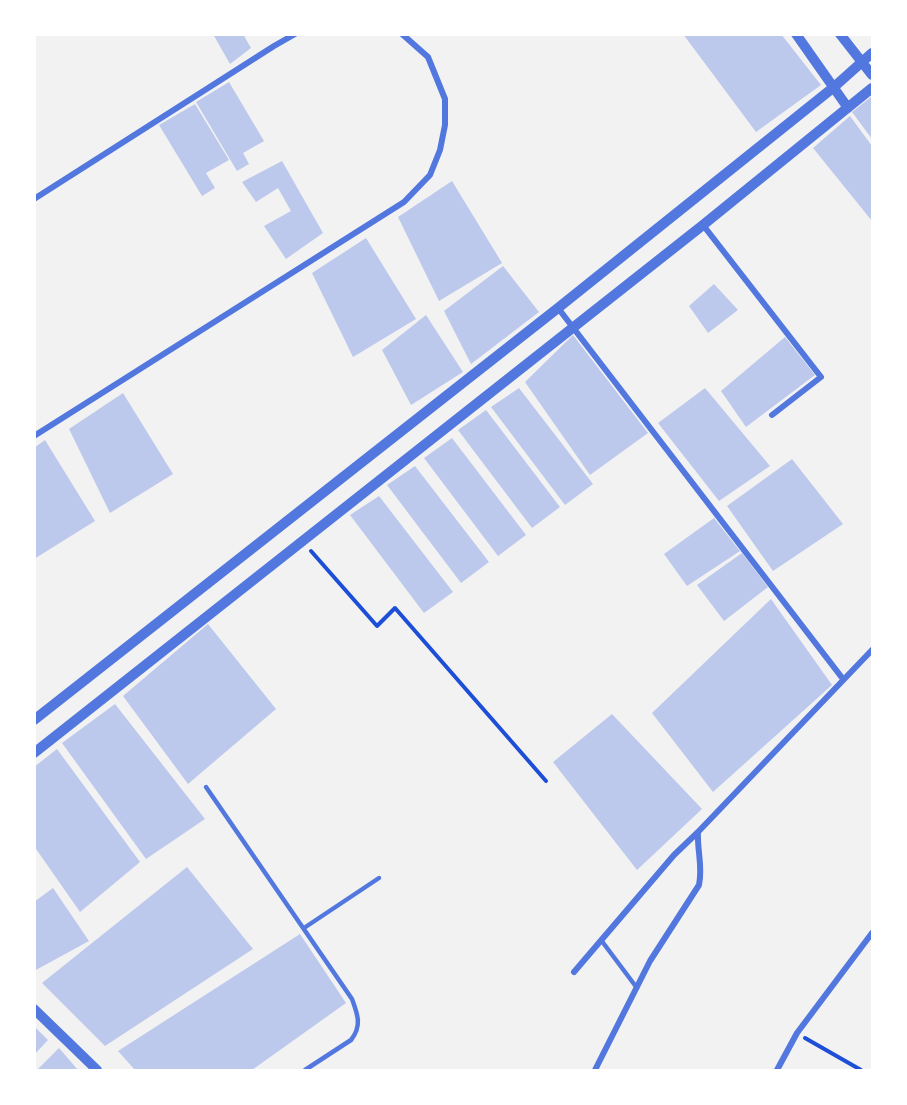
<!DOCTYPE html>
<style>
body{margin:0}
#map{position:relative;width:907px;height:1105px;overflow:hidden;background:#f2f2f2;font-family:"Exo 2",sans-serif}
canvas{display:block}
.frame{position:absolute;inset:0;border:36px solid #fff;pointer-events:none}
</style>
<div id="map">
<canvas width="907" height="1105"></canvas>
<div class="frame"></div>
</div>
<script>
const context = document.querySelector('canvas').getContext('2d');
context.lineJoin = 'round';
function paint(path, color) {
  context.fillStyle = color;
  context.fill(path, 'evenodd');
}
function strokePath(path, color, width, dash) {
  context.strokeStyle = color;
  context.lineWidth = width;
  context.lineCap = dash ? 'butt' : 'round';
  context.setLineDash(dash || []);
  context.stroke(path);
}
const building = new Path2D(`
 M 213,34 L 243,34 L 251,48 L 230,64 Z
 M 683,34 L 781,34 L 821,85 L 756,132 Z
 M 229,82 L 264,141 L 243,153 L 249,164 L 237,171 L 196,102 Z
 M 872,96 L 872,139 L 852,112 Z
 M 195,104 L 229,160 L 206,173 L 215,188 L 202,196 L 159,125 Z
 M 850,116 L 872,146 L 872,221 L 813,148 Z
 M 282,161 L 323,233 L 286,259 L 264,226 L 291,211 L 278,188 L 256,202 L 242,182 Z
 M 452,181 L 502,263 L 439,301 L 398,217 Z
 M 366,238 L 416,319 L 353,357 L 312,273 Z
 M 503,266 L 539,312 L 471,364 L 444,311 Z
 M 714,284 L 738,310 L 708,333 L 689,306 Z
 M 426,315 L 463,372 L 411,405 L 382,350 Z
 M 573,335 L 648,433 L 590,475 L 525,382 Z
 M 785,337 L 815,375 L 746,427 L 721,391 Z
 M 519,388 L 593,484 L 565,505 L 491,407 Z
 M 705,388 L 770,466 L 719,501 L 658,423 Z
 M 123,393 L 173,474 L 110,513 L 69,429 Z
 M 486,410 L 560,507 L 532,528 L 458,430 Z
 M 452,438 L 526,535 L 498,556 L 424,458 Z
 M 45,440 L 95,521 L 34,559 L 34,448 Z
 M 792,459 L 843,524 L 773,571 L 727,506 Z
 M 415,466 L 489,562 L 461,583 L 387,485 Z
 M 379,496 L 453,592 L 424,613 L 350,515 Z
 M 714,518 L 740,551 L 687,586 L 664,554 Z
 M 742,553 L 768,587 L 724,621 L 697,585 Z
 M 771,599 L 832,685 L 713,792 L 652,713 Z
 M 208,624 L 276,709 L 188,784 L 123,696 Z
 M 115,704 L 205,819 L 146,859 L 62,743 Z
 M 612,714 L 702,809 L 637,870 L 553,762 Z
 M 57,749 L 140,862 L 80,912 L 34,846 L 34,767 Z
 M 187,867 L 253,949 L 105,1046 L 42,983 Z
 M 53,888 L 89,941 L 34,971 L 34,902 Z
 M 300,934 L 346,1003 L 252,1070 L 135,1070 L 118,1051 Z
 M 34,1026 L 48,1040 L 34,1055 Z
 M 59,1048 L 78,1070 L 37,1070 Z`);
const path = new Path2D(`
 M 311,551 L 377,626 L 395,608 L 546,781
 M 805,1038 L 861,1070`);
const service = new Path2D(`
 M 206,787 L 352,999 C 358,1015 362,1026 351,1040 L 305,1070
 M 304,928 L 379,878
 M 601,940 L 637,988`);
const minor = new Path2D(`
 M 34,199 L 274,46 L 295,34
 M 703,225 L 821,377 L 772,415
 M 558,308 L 843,679
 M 34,436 L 404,202 L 430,175 L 440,150 L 445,125 L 445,99 L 428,57 L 402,34
 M 574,972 L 674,855 L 698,832 L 872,650
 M 595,1070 L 650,961 L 699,885 C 703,866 697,851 698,832
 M 777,1070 L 797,1033 L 872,933`);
const tertiary = new Path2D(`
 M 796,34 L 848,108
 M 840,34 L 872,75
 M 34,720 L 558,308 L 834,87 L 872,53
 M 34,753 L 703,225 L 872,88
 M 34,1009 L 97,1070`);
paint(building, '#bdc9ec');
strokePath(path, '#1d4ed8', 4);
strokePath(service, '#5277de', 4.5);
strokePath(minor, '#5277de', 6);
strokePath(tertiary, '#5277de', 10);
</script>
